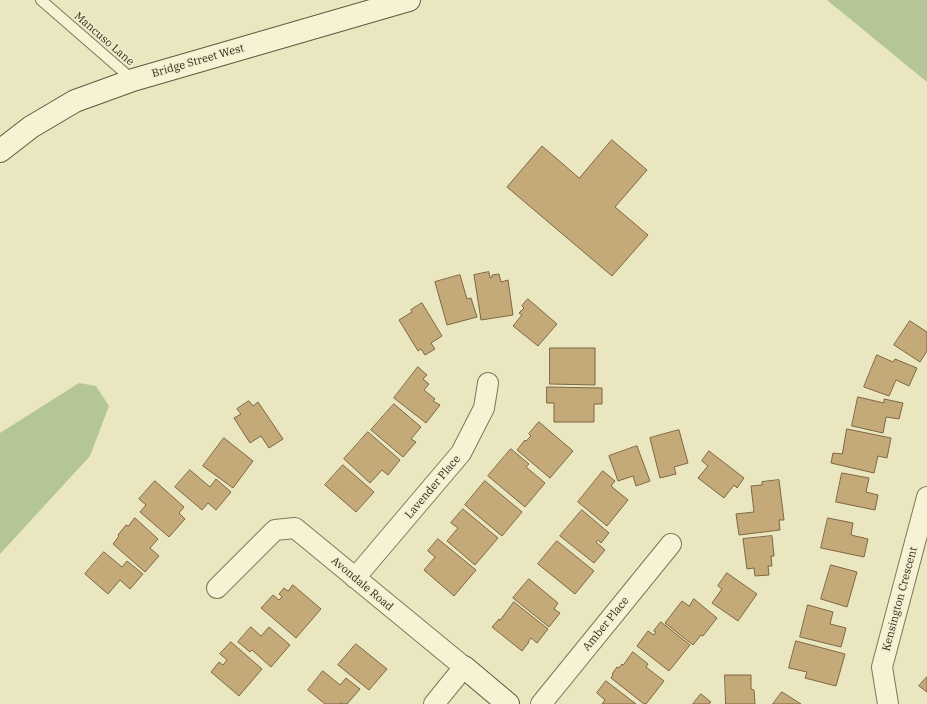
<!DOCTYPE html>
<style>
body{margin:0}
canvas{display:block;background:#e9e6c0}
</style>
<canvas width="927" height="704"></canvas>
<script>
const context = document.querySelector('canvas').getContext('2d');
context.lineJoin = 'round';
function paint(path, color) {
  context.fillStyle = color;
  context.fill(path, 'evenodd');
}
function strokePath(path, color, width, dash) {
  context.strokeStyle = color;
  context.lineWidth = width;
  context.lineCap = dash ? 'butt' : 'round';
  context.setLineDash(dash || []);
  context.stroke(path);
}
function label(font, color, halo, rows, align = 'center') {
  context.font = font + ' "IBM Plex Serif",serif';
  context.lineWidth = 3;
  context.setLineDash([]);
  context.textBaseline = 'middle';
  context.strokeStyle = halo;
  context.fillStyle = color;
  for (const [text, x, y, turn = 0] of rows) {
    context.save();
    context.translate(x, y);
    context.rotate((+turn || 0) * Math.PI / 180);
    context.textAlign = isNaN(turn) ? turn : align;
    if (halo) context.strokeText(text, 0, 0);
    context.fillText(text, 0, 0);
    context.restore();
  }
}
const green = new Path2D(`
 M 827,0 L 927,0 L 927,82 Z
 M 79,383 L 96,386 L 109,406 L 90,456 L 0,554 L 0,433 Z`);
const building = new Path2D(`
 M 612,140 L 647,170 L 615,207 L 648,235 L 612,276 L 507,187 L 542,146 L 579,178 Z
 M 489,272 L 490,278 L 492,277 L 492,275 L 499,274 L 501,282 L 508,280 L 513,315 L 481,320 L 474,275 Z
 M 460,275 L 467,299 L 471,298 L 477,317 L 447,325 L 435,282 Z
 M 528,299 L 557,324 L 538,346 L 513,326 L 522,315 L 519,313 L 524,308 L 522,306 Z
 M 422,303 L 442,336 L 431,343 L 435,349 L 425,355 L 421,349 L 418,351 L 399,320 L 412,312 L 411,310 Z
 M 910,321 L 927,332 L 927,351 L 920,362 L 894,345 Z
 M 550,348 L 595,348 L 595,385 L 550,384 Z
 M 877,355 L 893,362 L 895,359 L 917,368 L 909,386 L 896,380 L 889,396 L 864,387 Z
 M 418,367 L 427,375 L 423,379 L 429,384 L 424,390 L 435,399 L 433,401 L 440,405 L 426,423 L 394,398 Z
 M 547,387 L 602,388 L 602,404 L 594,404 L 594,422 L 554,422 L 554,403 L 547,403 Z
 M 858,397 L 884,403 L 884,399 L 903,403 L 899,419 L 886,417 L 883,433 L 852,426 Z
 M 249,401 L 253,406 L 258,402 L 283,439 L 269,448 L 261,436 L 250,443 L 234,418 L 241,414 L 237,409 Z
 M 394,404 L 421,427 L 411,439 L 416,442 L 403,457 L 371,430 Z
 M 539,422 L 573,451 L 550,478 L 517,450 L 525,440 L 526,441 L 531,436 L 529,434 Z
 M 847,429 L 891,438 L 887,458 L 878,456 L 874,473 L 831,463 L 833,453 L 842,454 Z
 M 679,430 L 688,463 L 674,467 L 676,474 L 660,478 L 650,438 Z
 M 368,432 L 400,460 L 388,475 L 382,470 L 370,483 L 344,459 Z
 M 224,438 L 253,461 L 233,488 L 203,466 Z
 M 637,446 L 650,481 L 636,486 L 633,476 L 618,481 L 609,456 Z
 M 511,449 L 529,464 L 526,467 L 545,483 L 525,507 L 488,476 Z
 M 709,451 L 744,478 L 737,488 L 734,485 L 724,498 L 698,478 L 708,466 L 702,461 Z
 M 343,465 L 374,492 L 356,512 L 325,485 Z
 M 190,470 L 210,487 L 216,479 L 231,492 L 216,510 L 208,503 L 202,510 L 175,487 Z
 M 603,471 L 615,481 L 611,486 L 628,500 L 607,526 L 578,502 Z
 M 842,473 L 869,478 L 866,492 L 878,495 L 875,510 L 836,502 Z
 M 779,480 L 784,520 L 779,520 L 780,530 L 739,535 L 736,514 L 754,512 L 751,486 L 762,485 L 762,482 Z
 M 155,481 L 184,507 L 179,513 L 185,519 L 169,537 L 140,512 L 146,505 L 139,499 Z
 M 485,481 L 522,512 L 502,536 L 465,505 Z
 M 463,509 L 498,538 L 475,565 L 447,541 L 458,528 L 451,523 Z
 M 582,510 L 609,533 L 601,543 L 598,540 L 596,542 L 605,550 L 594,563 L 560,536 Z
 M 135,518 L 158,539 L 150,548 L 159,556 L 145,572 L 113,544 L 119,536 L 118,535 L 126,525 L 128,526 Z
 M 828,518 L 853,523 L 851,535 L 868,539 L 864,557 L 821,548 Z
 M 772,536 L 774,556 L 771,556 L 772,566 L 768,566 L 769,575 L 755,576 L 754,568 L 747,569 L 743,539 Z
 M 438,539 L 476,570 L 454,596 L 424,570 L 435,557 L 428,551 Z
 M 557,541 L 594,571 L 575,594 L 538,564 Z
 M 104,552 L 122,567 L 127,561 L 143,574 L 130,589 L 120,580 L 108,594 L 85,574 Z
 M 831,565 L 857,572 L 847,607 L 821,599 Z
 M 727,573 L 757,594 L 738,621 L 712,603 L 722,589 L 718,586 Z
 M 529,579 L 558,603 L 554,609 L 560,613 L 549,627 L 513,598 Z
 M 293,585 L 321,609 L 296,638 L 261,608 L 273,595 L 279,600 L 282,597 L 279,594 L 284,588 L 288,591 Z
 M 694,599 L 717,618 L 703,636 L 701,635 L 693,645 L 665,623 L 682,601 L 689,606 Z
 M 514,602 L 548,629 L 537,643 L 531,638 L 528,642 L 529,642 L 522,651 L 492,627 L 499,619 L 500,620 Z
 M 808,605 L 833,612 L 830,624 L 846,628 L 841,647 L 800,637 Z
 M 661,622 L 690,645 L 669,671 L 637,646 L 648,631 L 654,635 L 656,632 L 654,631 Z
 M 251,627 L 261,636 L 269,627 L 290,645 L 271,667 L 252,650 L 250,652 L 238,642 Z
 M 796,641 L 845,654 L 836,686 L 805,678 L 807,672 L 789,668 Z
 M 231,642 L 262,669 L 239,696 L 211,672 L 219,662 L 223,665 L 227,660 L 220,654 Z
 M 356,644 L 387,669 L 369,690 L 338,665 Z
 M 633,652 L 648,664 L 646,667 L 664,681 L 646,704 L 644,704 L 611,678 L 613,675 L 612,674 L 617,667 L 619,668 L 622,664 L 623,665 Z
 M 323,671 L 340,685 L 346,678 L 360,689 L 347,704 L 343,704 L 341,703 L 340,704 L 325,704 L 308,690 Z
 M 725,675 L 751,675 L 751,689 L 754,690 L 755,704 L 726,704 Z
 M 927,677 L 927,692 L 919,686 Z
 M 606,681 L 636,704 L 602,704 L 605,700 L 597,693 Z
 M 782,692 L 801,704 L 773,704 Z
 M 701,694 L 711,702 L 709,704 L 693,704 Z`);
const lane = new Path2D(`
 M 41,0 L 133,80`);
const street = new Path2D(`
 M 355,578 L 461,453 L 484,408 L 488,383
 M 217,588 L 275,530 L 295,528 L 464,667 L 434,704
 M 541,704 L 671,544
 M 888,704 L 882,667 L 927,497`);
const secondary = new Path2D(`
 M 0,151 L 31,127 L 75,101 L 133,80 L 409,0
 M 464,667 L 508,704`);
const streetNames = [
 ["Mancuso Lane",104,39,41],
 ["Bridge Street West",198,61,-16],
 ["Lavender Place",433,487,-50],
 ["Avondale Road",362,584,40],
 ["Kensington Crescent",900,599,-75],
 ["Amber Place",606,624,-51]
];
paint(green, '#b5c696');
paint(building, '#c4a979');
strokePath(building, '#7e6742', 1);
strokePath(lane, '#81775a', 12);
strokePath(street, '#81775a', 22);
strokePath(secondary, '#62583d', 24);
strokePath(lane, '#f5f3d3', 10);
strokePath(street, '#f5f3d3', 20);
strokePath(secondary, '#f5f3d3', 22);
label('11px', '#322c1d', '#f1efcf', streetNames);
</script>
